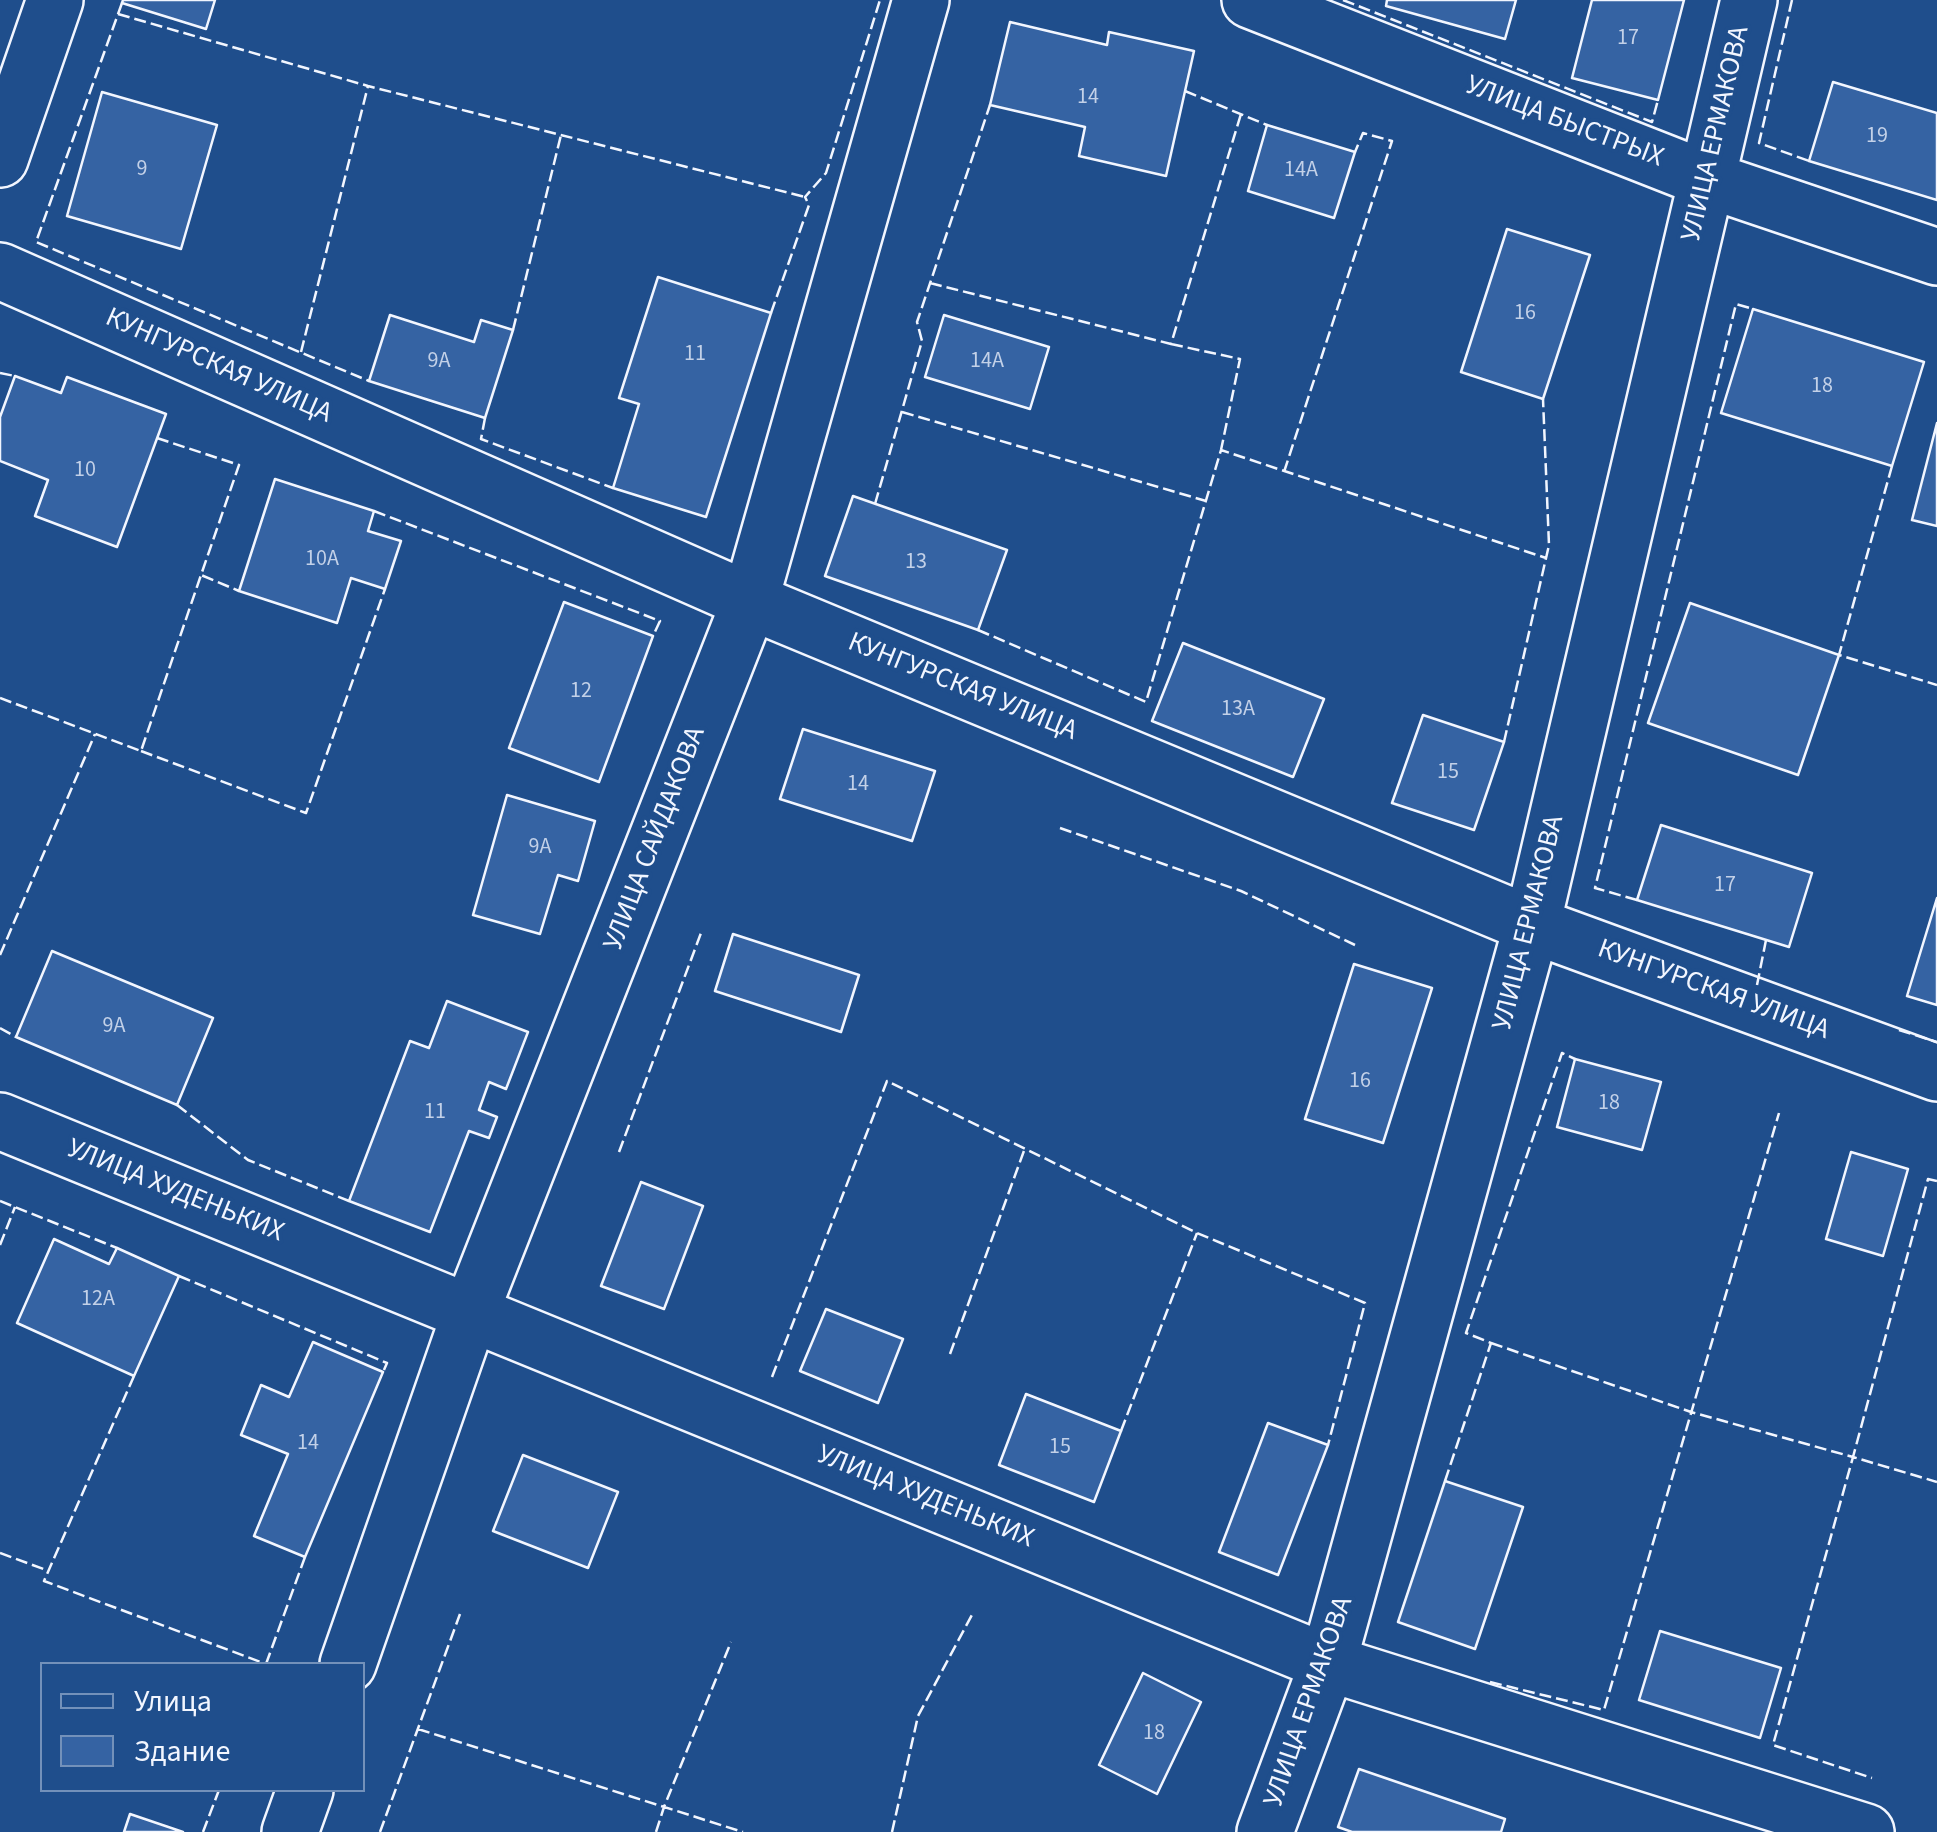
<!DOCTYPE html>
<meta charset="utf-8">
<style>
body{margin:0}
#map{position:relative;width:1937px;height:1832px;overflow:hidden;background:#1f4e8c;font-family:"Source Sans 3",sans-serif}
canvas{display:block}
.legend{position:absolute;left:40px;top:1662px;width:325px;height:130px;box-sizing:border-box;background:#1f4e8c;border:2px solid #7391ba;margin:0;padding:12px 18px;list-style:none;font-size:30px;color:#f2f6ff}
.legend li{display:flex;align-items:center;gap:20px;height:50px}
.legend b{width:50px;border:2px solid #7391ba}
</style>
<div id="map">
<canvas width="1937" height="1832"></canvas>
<ul class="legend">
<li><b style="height:12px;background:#1f4e8c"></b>Улица</li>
<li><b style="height:28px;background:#3563a3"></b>Здание</li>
</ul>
</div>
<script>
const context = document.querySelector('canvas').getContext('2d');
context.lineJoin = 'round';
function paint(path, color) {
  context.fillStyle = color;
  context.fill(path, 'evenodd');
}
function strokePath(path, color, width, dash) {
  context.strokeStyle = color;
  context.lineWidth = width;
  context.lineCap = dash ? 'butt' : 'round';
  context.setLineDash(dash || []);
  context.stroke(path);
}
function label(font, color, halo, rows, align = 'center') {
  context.font = font + ' "Source Sans 3",sans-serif';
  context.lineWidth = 8;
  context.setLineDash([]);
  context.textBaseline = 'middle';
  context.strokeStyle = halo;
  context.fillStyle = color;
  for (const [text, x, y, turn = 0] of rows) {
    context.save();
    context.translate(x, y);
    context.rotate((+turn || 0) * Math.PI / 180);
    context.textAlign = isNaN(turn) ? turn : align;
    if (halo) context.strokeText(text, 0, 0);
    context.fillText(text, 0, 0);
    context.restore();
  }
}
const building = new Path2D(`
 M 123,0 L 215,0 L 206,29 L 122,3 Z
 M 1387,0 L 1516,0 L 1505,39 L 1386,6 Z
 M 1592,0 L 1684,0 L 1658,100 L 1572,78 Z
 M 1010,22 L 1107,45 L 1109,32 L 1194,51 L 1166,176 L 1079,156 L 1085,127 L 990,105 Z
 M 1833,82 L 1937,113 L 1937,200 L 1809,161 Z
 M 102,92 L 217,125 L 181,249 L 67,216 Z
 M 1267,125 L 1355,152 L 1334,218 L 1248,191 Z
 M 1507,229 L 1590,255 L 1543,399 L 1461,372 Z
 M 658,277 L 771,313 L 706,517 L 613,488 L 639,404 L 619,398 Z
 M 1753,309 L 1924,362 L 1892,466 L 1721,413 Z
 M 390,315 L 474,342 L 481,320 L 513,330 L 485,418 L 369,381 Z
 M 944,315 L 1049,347 L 1030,409 L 925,377 Z
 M 15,376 L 61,393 L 67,377 L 166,414 L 117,547 L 35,516 L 48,480 L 0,461 L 0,417 Z
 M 1937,423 L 1937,526 L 1912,520 Z
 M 275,479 L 374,511 L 368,531 L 401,541 L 385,589 L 351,578 L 337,623 L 239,591 Z
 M 853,496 L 1007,550 L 978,630 L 825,576 Z
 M 564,602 L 653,636 L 599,782 L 509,748 Z
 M 1690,603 L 1839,655 L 1798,775 L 1648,723 Z
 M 1183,643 L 1324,699 L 1293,777 L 1152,721 Z
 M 1423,715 L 1504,742 L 1474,830 L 1392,803 Z
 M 803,729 L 935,771 L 912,841 L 780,799 Z
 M 507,795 L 595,821 L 578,881 L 558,875 L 540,934 L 473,915 Z
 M 1661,825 L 1812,873 L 1789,947 L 1637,900 Z
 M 1937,898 L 1937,1005 L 1907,996 Z
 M 733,934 L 859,975 L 841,1032 L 715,991 Z
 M 52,951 L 213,1018 L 177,1105 L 16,1037 Z
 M 1354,964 L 1432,988 L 1383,1143 L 1305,1119 Z
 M 447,1001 L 528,1032 L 506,1089 L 489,1082 L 479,1110 L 497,1117 L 489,1138 L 469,1131 L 430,1232 L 349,1201 L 410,1041 L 429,1048 Z
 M 1575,1059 L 1661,1082 L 1642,1150 L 1557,1127 Z
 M 1851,1152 L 1908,1169 L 1883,1256 L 1826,1239 Z
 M 641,1182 L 703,1206 L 664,1309 L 601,1286 Z
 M 54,1239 L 109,1264 L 117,1248 L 179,1276 L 134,1376 L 17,1323 Z
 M 826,1309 L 903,1339 L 878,1403 L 800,1371 Z
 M 313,1342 L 383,1372 L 305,1557 L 254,1536 L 288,1454 L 241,1435 L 261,1385 L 289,1397 Z
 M 1026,1394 L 1121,1431 L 1094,1502 L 999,1465 Z
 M 1268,1423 L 1328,1445 L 1278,1575 L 1219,1552 Z
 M 523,1455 L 618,1492 L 588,1568 L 493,1531 Z
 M 1445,1481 L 1523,1507 L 1475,1649 L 1398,1622 Z
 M 1660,1631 L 1781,1668 L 1760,1738 L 1639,1700 Z
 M 1143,1673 L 1201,1702 L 1157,1794 L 1099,1765 Z
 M 1359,1769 L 1505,1819 L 1501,1832 L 1352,1832 L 1338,1827 Z
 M 130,1814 L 183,1832 L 124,1832 Z`);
const street = new Path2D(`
 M 1250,0 L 1706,179 L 1937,257
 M 0,159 L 55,0
 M 0,271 L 750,601 L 1532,925 L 1937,1073
 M 0,1121 L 1328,1663 L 1866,1832
 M 348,1664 L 471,1311 L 750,601 L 921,0
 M 290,1832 L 305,1790
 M 1265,1832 L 1328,1663 L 1532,925 L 1749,0`);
const fence = new Path2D(`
 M 1343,0 L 1652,122 L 1658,100
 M 1792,0 L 1759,143 L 1809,161
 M 122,3 L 36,242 L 369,381
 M 118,14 L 368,86 L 805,197
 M 1185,91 L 1267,125
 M 930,283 L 1171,344 L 1241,114
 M 771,313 L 809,205 L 805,197 L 826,173 L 880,0
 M 513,330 L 561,135
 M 1171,344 L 1240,359 L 1221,450
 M 301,352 L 368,86
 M 0,373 L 15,376
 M 902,412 L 1206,501
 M 485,418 L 481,439 L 613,488
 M 157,438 L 239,465 L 201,575 L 239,591
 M 1892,466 L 1839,655 L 1937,685
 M 1284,472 L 1392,141 L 1363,133 L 1355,152
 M 875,504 L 922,341 L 917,322 L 990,105
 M 374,511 L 660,621 L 653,636
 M 978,630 L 1146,702 L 1221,450 L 1546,558
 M 0,698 L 141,751 L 201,575
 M 1504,742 L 1549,545 L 1543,399
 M 141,751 L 306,813 L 385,589
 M 1060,828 L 1241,891 L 1355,945
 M 1637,900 L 1595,888 L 1736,304 L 1753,309
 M 0,955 L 95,734
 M 1757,985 L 1766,940
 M 0,1028 L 16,1037
 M 1899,1030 L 1937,1042
 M 177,1105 L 248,1160 L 349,1201
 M 619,1152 L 701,933
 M 1937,1181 L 1928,1179 L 1853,1457 L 1937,1482
 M 0,1201 L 117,1248
 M 0,1245 L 15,1207
 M 179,1276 L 387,1363 L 383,1372
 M 1491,1343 L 1691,1412 L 1853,1457 L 1773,1745 L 1872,1778
 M 950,1354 L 1025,1148
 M 134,1376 L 44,1581 L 266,1664
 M 772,1377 L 887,1081 L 1197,1233 L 1365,1303 L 1328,1445
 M 1121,1431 L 1197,1233
 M 1445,1481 L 1491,1343 L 1466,1333 L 1562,1053 L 1575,1059
 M 0,1553 L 49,1571
 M 266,1664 L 305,1557
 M 1490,1682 L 1604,1710 L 1779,1113
 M 418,1729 L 743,1832
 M 203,1832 L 219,1790
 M 380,1832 L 460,1614
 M 656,1832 L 664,1807 L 731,1642
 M 892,1832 L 918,1716 L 974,1611`);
const numberNames = [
 ["17",1628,39],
 ["14",1088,98],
 ["19",1877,137],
 ["9",142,170],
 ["14А",1301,171],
 ["16",1525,314],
 ["11",695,355],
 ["9А",439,362],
 ["14А",987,362],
 ["18",1822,387],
 ["10",85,471],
 ["10А",322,560],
 ["13",916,563],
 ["12",581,692],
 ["13А",1238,710],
 ["15",1448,773],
 ["14",858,785],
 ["9А",540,848],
 ["17",1725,886],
 ["9А",114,1027],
 ["16",1360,1082],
 ["18",1609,1104],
 ["11",435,1113],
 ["12А",98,1300],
 ["14",308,1444],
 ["15",1060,1448],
 ["18",1154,1734]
];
const streetNames = [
 ["УЛИЦА БЫСТРЫХ",1564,123,21],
 ["УЛИЦА ЕРМАКОВА",1717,134,-77],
 ["КУНГУРСКАЯ УЛИЦА",218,367,24],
 ["КУНГУРСКАЯ УЛИЦА",962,688,22],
 ["УЛИЦА САЙДАКОВА",656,839,-69],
 ["УЛИЦА ЕРМАКОВА",1530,923,-76],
 ["КУНГУРСКАЯ УЛИЦА",1713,991,20],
 ["УЛИЦА ХУДЕНЬКИХ",175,1192,22],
 ["УЛИЦА ХУДЕНЬКИХ",925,1498,22],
 ["УЛИЦА ЕРМАКОВА",1310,1702,-71]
];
paint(building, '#3563a3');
strokePath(building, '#f2f6ff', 2.5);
strokePath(street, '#f2f6ff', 60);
strokePath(street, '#1f4e8c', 55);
strokePath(fence, '#f2f6ff', 2.5, [12, 5]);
label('22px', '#c3d1e8', null, numberNames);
label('28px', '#f2f6ff', '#1f4e8c', streetNames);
</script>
